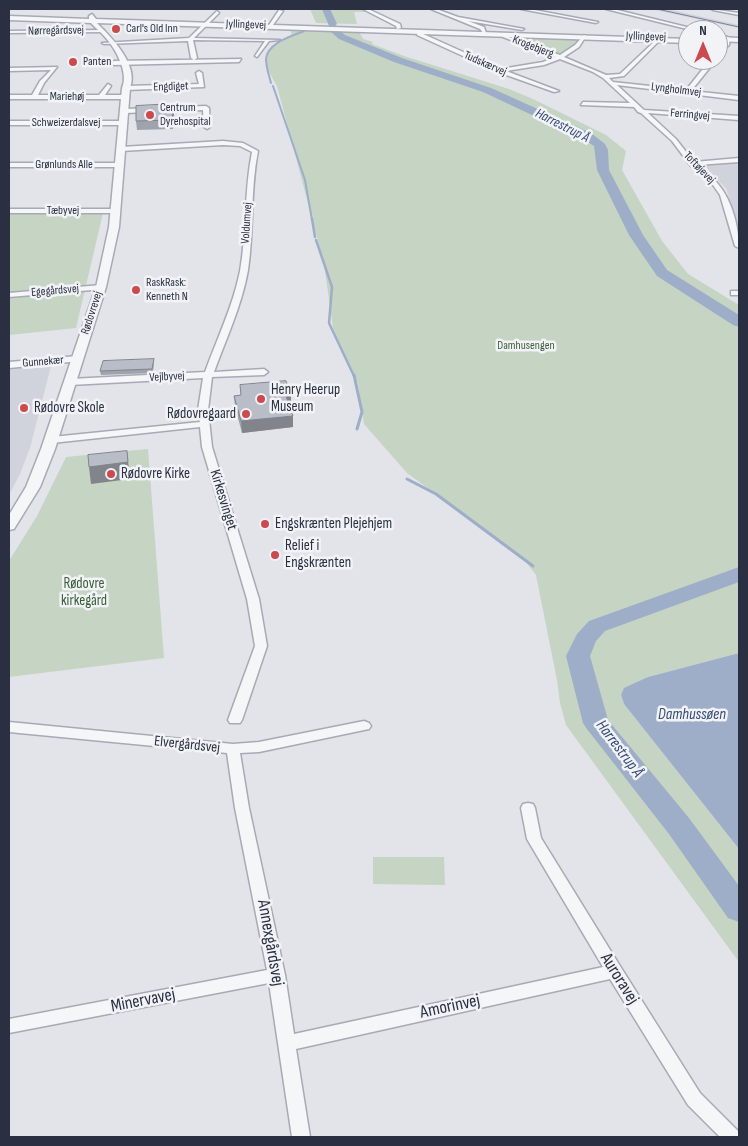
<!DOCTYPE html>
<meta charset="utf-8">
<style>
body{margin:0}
#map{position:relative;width:748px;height:1146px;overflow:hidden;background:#e2e4ea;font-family:"Sofia Sans Condensed",sans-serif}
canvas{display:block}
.frame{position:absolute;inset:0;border:10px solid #2a3042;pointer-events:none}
.north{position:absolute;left:678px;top:20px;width:50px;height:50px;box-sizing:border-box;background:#f2f3f7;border:1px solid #a2a5af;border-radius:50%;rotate:0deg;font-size:14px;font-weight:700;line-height:20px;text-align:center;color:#2a3042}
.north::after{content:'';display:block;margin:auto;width:18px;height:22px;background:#cc4a4e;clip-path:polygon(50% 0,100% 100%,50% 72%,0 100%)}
</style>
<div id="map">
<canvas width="748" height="1146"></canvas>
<div class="frame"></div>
<div class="north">N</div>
</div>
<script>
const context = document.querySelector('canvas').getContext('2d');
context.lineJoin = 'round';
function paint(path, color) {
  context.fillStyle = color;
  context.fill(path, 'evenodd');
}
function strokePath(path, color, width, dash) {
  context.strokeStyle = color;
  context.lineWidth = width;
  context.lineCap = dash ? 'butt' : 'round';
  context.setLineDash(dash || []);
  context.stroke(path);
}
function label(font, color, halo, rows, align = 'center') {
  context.font = font + ' "Sofia Sans Condensed",sans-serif';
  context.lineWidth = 5;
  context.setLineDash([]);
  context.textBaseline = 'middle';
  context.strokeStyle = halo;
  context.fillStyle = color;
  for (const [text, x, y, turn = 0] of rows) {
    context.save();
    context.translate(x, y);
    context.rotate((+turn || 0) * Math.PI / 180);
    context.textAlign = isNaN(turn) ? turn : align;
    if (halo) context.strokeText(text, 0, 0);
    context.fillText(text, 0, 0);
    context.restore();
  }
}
const built = new Path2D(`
 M 650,9 L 667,9 L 739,25 L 739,28 Z
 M 739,162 L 739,227 L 726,188 L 702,166 Z
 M 46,364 L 51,366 L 30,448 L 20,474 L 9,495 L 9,368 Z`);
const green = new Path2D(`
 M 310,9 L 362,9 L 366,12 L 354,12 L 357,24 L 316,23 Z
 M 290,28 L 359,31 L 363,39 L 373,42 L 372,44 L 404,56 L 509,89 L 533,99 L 606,135 L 626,151 L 622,170 L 662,241 L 688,274 L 739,305 L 739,653 L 648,677 L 621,695 L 624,704 L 739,849 L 739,962 L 566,725 L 560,703 L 557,680 L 536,575 L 522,557 L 407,473 L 364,424 L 358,383 L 333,328 L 324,264 L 277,86 C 259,55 261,53 292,36 Z
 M 506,35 L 581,38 L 566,52 L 559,56 Z
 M 103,213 L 76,328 L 9,335 L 9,214 Z
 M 148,449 L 164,658 L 9,677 L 9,561 L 37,516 L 66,457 Z
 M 373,857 L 444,857 L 445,885 L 373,884 Z`);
const water = new Path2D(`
 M 739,653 L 739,849 L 624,704 L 621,695 L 624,688 L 648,677 Z`);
const streamFar2 = new Path2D(`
 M 271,83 C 269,75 266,67 266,59 C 267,43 292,36 304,31
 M 273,86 L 305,180 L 312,220`);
const streamFar1 = new Path2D(`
 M 312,219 L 315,237
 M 316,240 L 332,287 L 329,323 L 354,376`);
const stream = new Path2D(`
 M 354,375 L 362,412 L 357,429
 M 407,479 L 436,494 L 533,566`);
const river = new Path2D(`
 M 322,9 L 330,9 L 337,24 L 335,26 L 329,26 Z
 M 334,27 L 345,35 L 402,58 L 491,88 L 591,133 L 605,144 L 608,150 L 609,170 L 643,235 L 667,270 L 739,315 L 739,327 L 733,325 L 657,276 L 629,235 L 597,170 L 594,146 L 583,139 L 483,92 L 394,62 L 339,39 L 329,30 Z
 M 739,567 L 739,582 L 605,631 L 596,641 L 590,656 L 608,720 L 689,818 L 739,886 L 739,922 L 728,918 L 669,834 L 587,729 L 583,723 L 566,656 L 577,634 L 589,621 Z`);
const minor = new Path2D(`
 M 363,9 L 368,9 L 400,24 L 401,28 L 397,29 L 396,26 Z
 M 431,9 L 436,9 L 458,17 L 524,29 L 522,30 L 468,21 L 484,27 L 486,33 L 484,34 L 480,29 Z
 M 521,9 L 529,9 L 598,22 L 596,23 Z
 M 606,9 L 613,9 L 699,30 L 691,30 Z
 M 711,9 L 739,13 L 739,15 L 713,10 Z
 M 279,10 L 283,11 L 273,25 L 269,25 Z
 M 217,11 L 219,13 L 194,38 L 280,40 L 269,41 L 257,57 L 255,56 L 265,41 L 193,40 L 197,58 L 194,60 L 191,58 L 188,41 L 104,44 L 102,43 L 189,38 Z
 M 104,30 L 102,32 L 9,33 L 9,31 Z
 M 419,30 L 421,33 L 501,69 L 543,62 L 555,57 L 503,37 L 503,35 L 560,55 L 575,45 L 584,35 L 586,36 L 579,47 L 564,57 L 606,75 L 620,74 L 657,39 L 659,41 L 624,76 L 609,78 L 613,82 L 686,90 L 710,60 L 716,60 L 691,91 L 739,96 L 739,100 L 617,85 L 644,110 L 739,116 L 739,120 L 648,113 L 676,139 L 694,162 L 739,158 L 739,162 L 697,165 C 704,171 713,177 718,184 C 732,200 739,228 739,248 L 735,246 L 720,195 L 713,185 L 690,165 L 672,141 L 641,113 L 638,112 L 634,107 L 581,105 L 583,102 L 630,103 L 603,78 L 593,72 L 560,59 L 544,65 L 506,71 L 559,91 L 554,92 L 498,72 L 417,35 L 417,31 Z
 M 718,34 L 730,38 L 729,45 L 718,55 L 718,51 L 725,44 L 725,39 L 718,37 Z
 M 241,59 L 239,62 L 114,65 L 111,63 L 114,61 Z
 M 57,67 L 44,83 L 38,95 L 99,95 L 108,84 L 111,86 L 105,95 L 126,95 L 129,97 L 126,99 L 9,99 L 9,95 L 32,95 L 40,81 L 51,70 L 9,71 L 9,68 Z
 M 199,71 L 202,73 L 204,87 L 126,90 L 123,88 L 126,86 L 199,84 L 196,73 Z
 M 206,106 L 209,108 L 210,127 L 207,129 L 204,127 L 203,110 L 125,113 L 122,111 L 125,109 Z
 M 9,121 L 124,121 L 127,123 L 124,125 L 9,125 Z
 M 223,141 L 243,143 L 258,151 C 250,190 254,231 248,270 C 242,305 226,339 214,372 L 264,369 L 268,372 L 264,375 L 212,377 L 208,410 L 212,447 L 259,599 L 267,646 L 242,720 L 240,723 L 230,723 L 228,720 L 255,646 L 247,599 L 202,447 L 200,427 L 52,443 L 47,440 L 52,437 L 200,422 L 198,410 L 203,378 L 70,385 L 66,382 L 70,379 L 205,372 C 217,339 233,306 240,271 C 247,232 244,191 252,152 L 240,146 L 223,145 L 121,151 L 118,149 L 121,147 Z
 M 9,163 L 120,163 L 123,165 L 120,167 L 9,167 Z
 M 9,209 L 116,209 L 119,211 L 116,213 L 9,213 Z
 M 101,285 L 104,285 L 104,289 L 9,297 L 9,293 Z
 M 731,291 L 739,291 L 739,295 L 731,295 Z
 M 77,356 L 80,357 L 80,361 L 9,368 L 9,362 Z
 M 364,721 L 369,723 L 371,726 L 369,729 L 259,752 L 240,753 L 249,808 L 285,975 L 294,1034 L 603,967 L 527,839 L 521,808 L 523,804 L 528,803 L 533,804 L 535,808 L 541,838 L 620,966 L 700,1093 L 738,1131 L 739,1137 L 720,1137 L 688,1105 L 610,979 L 296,1049 L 310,1137 L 292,1137 L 269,983 L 9,1033 L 9,1019 L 267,970 L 235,808 L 227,753 L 9,732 L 9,722 L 233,744 L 259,742 Z`);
const tertiary = new Path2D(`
 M 92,14 L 96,19 L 688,39 L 688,43 L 97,23 C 112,38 139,65 130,88 L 119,227 L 106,287 L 55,449 L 40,487 L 14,529 L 9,530 L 9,515 L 26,487 L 41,449 L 96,287 L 109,227 L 122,88 C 129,73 116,49 105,37 C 101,32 95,28 91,23 L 9,20 L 9,16 L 89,19 L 89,16 Z
 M 718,37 L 739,38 L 739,42 L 718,41 Z`);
const tram = new Path2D(`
 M 657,9 L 739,27`);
const wall = new Path2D(`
 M 173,104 L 173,129 L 137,130 L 136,121 Z
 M 154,363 L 153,373 L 101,375 L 100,371 Z
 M 234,396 L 291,406 L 290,407 L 293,427 L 242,433 L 235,407 Z`);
const shadedWall = new Path2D(`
 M 173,104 L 174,113 L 173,129 L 172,120 Z
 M 291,395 L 291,406 L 286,407 L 286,396 Z
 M 293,416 L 293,427 L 242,433 L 241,421 Z
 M 127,451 L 130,479 L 91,484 L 89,467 Z`);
const building = new Path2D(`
 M 173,104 L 172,120 L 136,121 L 136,106 Z
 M 154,359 L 152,369 L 100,371 L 103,361 Z
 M 286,381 L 291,395 L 286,396 L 293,416 L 241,421 L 234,396 L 241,395 L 240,385 Z
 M 127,451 L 128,462 L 89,467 L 88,455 Z`);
const markers = [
 [116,29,5,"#cc4a4e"],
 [73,62,5,"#cc4a4e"],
 [150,115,5,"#cc4a4e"],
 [136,290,5,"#cc4a4e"],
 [261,399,5,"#cc4a4e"],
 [24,408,5,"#cc4a4e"],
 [246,414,5,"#cc4a4e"],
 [111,474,5,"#cc4a4e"],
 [265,524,5,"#cc4a4e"],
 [275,555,5,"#cc4a4e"]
];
const farStreetnames = [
 ["Jyllingevej",246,25,2],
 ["Nørregårdsvej",56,31,-1],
 ["Jyllingevej",646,37,2],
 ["Krogebjerg",533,47,21],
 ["Tudskærvej",485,64,24],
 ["Engdiget",171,87,-2],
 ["Lyngholmvej",676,90,7],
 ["Mariehøj",67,97],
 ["Ferringvej",690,115,5],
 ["Schweizerdalsvej",66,123],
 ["Grønlunds Alle",64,165],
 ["Toftøjevej",699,168,46],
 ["Tæbyvej",63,211],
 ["Voldumvej",247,223,-86],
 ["Egegårdsvej",55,291,-5],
 ["Rødovrevej",92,313,-72],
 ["Gunnekær",43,362,-5],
 ["Vejlbyvej",167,377,-3]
];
const farPoinames = [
 ["Carl's Old Inn",126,29],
 ["Panten",83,62],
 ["Centrum",160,108],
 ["Dyrehospital",160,122],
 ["RaskRask:",146,283],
 ["Kenneth N",146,297]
];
const farParknames = [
 ["Damhusengen",526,346]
];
const farWaternames = [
 ["Harrestrup Å",562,126,27]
];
const poiNames = [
 ["Henry Heerup",271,390],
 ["Museum",271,407],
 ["Rødovre Skole",34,408],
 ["Rødovregaard",236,414,"right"],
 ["Rødovre Kirke",121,474],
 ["Engskrænten Plejehjem",275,524],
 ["Relief i",285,546],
 ["Engskrænten",285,563]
];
const streetNames = [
 ["Kirkesvinget",223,500,73],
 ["Elvergårdsvej",187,745,6]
];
const parkNames = [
 ["Rødovre",84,584],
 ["kirkegård",84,601]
];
const waterNames = [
 ["Damhussøen",692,715],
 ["Harrestrup Å",619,749,53]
];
const nearStreetnames = [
 ["Annexgårdsvej",270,943,80],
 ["Auroravej",619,979,58],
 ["Minervavej",143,1001,-11],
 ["Amorinvej",450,1007,-12]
];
paint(built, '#d0d3dc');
paint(green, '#c5d4c3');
paint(water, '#9eaec9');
strokePath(streamFar2, '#9eaec9', 2);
strokePath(streamFar1, '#9eaec9', 2.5);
strokePath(stream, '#9eaec9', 3);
paint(river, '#9eaec9');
strokePath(minor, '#a7aab4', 3);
strokePath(tertiary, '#a7aab4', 3);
paint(minor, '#f5f6f8');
paint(tertiary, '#f5f6f8');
strokePath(tram, '#7c8293', 1);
paint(wall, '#9fa3ab');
paint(shadedWall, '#82848b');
paint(building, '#b9bdc7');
strokePath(building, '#82848b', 1);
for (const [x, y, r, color] of markers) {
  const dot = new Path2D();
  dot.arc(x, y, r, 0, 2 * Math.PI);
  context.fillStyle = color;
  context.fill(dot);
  strokePath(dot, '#f2f3f7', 2);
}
label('12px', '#2a3042', '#f2f3f7', farStreetnames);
label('12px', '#2a3042', '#f2f3f7', farPoinames, 'left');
label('12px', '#3a5d38', '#f2f3f7', farParknames);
label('italic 14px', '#354a75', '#f2f3f7', farWaternames);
label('15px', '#2a3042', '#f2f3f7', poiNames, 'left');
label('15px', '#2a3042', '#f2f3f7', streetNames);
label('15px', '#3a5d38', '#f2f3f7', parkNames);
label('italic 16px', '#354a75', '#f2f3f7', waterNames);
label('18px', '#2a3042', '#f2f3f7', nearStreetnames);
</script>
